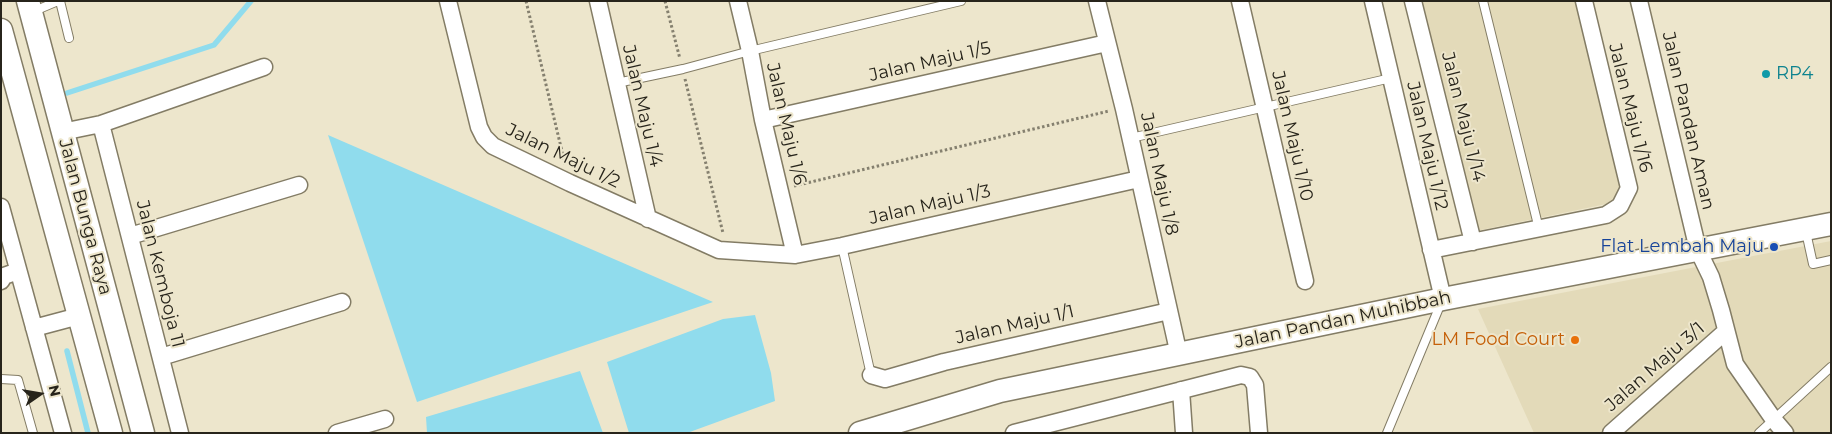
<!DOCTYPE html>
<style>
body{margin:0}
#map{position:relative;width:1832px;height:434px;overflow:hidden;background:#ede6cc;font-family:Montserrat,sans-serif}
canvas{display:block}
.frame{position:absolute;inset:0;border:2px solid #27241b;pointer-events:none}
.north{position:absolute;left:15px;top:369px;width:50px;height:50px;-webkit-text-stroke:4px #ede6cc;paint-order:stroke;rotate:77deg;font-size:14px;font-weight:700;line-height:20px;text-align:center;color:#27241b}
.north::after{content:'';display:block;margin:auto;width:18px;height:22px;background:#27241b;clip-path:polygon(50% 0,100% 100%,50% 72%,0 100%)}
</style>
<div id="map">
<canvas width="1832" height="434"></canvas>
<div class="frame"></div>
<div class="north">N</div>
</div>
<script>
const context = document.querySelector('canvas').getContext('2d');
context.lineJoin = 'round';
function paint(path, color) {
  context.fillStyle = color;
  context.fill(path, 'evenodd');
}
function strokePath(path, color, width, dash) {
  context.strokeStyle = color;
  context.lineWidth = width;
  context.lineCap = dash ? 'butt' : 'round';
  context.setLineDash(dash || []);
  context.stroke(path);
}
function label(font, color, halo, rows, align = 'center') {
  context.font = font + ' Montserrat,sans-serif';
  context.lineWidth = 4;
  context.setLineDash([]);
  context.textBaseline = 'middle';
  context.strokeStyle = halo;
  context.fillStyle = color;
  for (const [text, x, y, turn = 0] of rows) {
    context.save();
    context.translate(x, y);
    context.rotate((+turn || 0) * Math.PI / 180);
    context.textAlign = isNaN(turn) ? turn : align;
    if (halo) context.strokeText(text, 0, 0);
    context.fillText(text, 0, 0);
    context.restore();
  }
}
const built = new Path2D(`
 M 1421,1 L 1576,1 L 1621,189 L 1611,203 L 1476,231 Z
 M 1831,241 L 1831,433 L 1534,433 L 1478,309 Z`);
const water = new Path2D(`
 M 328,135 L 713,302 L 417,402 Z
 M 755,315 L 771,373 L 775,401 L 687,433 L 629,433 L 607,362 L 723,319 Z
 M 580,371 L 603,433 L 427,433 L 426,417 Z`);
const stream = new Path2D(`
 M 67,93 L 214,45 L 251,1
 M 67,351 L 88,433`);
const path = new Path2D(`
 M 526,1 L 565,164
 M 665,1 L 680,59
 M 685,79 L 723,233
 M 794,186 L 1109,111`);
const lane = new Path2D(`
 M 60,1 L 69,38
 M 1483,1 L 1539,229
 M 32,12 L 58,1
 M 617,83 L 683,69 L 750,51 L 961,1
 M 1131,138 L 1391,78
 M 1806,232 L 1813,264 L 1831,260
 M 842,246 L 871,375
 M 1,379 L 18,380 L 33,433
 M 1387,433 L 1441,303
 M 1759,433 L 1831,367`);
const street = new Path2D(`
 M 448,1 L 479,127 L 484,137 L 493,146 L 570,183 L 719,250 L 795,255 L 842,246 L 1139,179
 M 598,1 L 648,219
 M 738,1 L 750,51 L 763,120 L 795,255
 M 1097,1 L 1124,109 L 1179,355
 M 1240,1 L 1305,281
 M 1373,1 L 1443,299
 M 1413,1 L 1473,242
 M 1639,1 L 1698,250 L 1711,277 L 1721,310 L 1735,364 L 1774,420 L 1785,433
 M 763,120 L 1107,43
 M 101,124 L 180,433
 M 62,132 L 101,124 L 264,67
 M 1,207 L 63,433
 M 130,236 L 299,185
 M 1431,250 L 1606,215 L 1620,206 L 1629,188 L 1584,1
 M 1,281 L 4,276 L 18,271
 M 34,328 L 79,316
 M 161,357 L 342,302
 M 871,375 L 885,379 L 944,362 L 1169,311
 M 1181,390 L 1184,433
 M 337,433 L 385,419
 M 1014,433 L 1241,375 L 1250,377 L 1255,385 L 1259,433
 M 1611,433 L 1725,332`);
const secondary = new Path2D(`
 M 28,1 L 143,433
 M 1,30 L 111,433
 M 860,433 L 1000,391 L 1443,299 L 1831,224`);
const markers = [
 [1766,74,5,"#0f9aa8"],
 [1774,247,5,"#1a4fb4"],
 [1575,340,5,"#e8710a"]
];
const streetNames = [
 ["Jalan Maju 1/5",930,62,-13],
 ["Jalan Maju 1/4",642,106,77],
 ["Jalan Maju 1/16",1630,108,76],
 ["Jalan Maju 1/14",1463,117,76],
 ["Jalan Pandan Aman",1688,121,77],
 ["Jalan Maju 1/6",786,124,77],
 ["Jalan Maju 1/10",1292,136,77],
 ["Jalan Maju 1/12",1427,146,77],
 ["Jalan Maju 1/2",563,156,26],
 ["Jalan Maju 1/8",1159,174,78],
 ["Jalan Maju 1/3",930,205,-13],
 ["Jalan Bunga Raya",85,217,75],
 ["Jalan Kemboja 11",160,274,76],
 ["Jalan Pandan Muhibbah",1343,320,-12],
 ["Jalan Maju 1/1",1015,325,-13],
 ["Jalan Maju 3/1",1655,367,-41]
];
const cultureNames = [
 ["RP4",1776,74]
];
const transitNames = [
 ["Flat Lembah Maju",1764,247]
];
const foodNames = [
 ["LM Food Court",1565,340]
];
paint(built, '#e3dab9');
paint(water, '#90dced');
strokePath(stream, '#90dced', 5.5);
strokePath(lane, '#837c65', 10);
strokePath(street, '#837c65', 19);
strokePath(secondary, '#837c65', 25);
strokePath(path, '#85806f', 3, [2.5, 2.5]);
strokePath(lane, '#fff', 8);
strokePath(street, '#fff', 16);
strokePath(secondary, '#fff', 22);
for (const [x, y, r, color] of markers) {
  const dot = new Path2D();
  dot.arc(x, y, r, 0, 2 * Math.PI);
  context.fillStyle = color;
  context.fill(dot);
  strokePath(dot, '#ede6cc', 2);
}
label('18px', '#27241b', '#ede6cc', streetNames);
label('18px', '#0d838f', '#ede6cc', cultureNames, 'left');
label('18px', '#164399', '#ede6cc', transitNames, 'right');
label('18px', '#c56008', '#ede6cc', foodNames, 'right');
</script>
